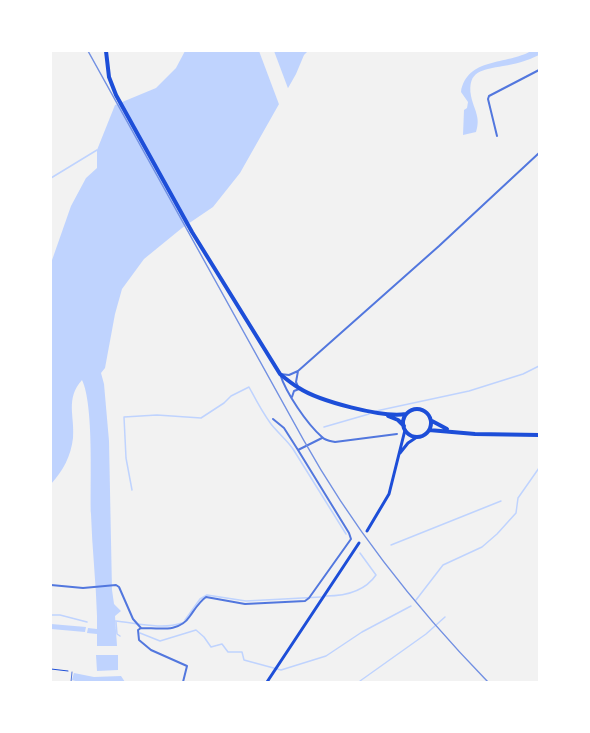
<!DOCTYPE html>
<style>
body{margin:0}
#map{position:relative;width:590px;height:733px;overflow:hidden;background:#f2f2f2;font-family:Barlow,sans-serif}
canvas{display:block}
.frame{position:absolute;inset:0;border:52px solid #fff;pointer-events:none}
</style>
<div id="map">
<canvas width="590" height="733"></canvas>
<div class="frame"></div>
</div>
<script>
const context = document.querySelector('canvas').getContext('2d');
context.lineJoin = 'round';
function paint(path, color) {
  context.fillStyle = color;
  context.fill(path, 'evenodd');
}
function strokePath(path, color, width, dash) {
  context.strokeStyle = color;
  context.lineWidth = width;
  context.lineCap = dash ? 'butt' : 'round';
  context.setLineDash(dash || []);
  context.stroke(path);
}
const water = new Path2D(`
 M 185,51 L 308,51 L 304,55 L 296,74 L 240,173 L 213,207 L 182,228 L 144,259 L 122,289 L 115,314 L 105,368 L 101,373 L 104,384 L 109,441 L 112,590 L 114,604 L 121,611 L 115,616 L 117,646 L 97,646 L 97,634 L 87,633 L 88,628 L 97,629 L 97,616 C 96,582 92,548 91,514 C 90,483 94,405 82,380 C 65,399 75,416 73,438 C 71,456 63,471 51,484 L 51,263 L 71,206 L 86,178 L 97,168 L 97,150 L 115,105 L 156,88 L 176,68 Z
 M 531,51 L 539,51 L 539,55 C 527,61 516,64 503,66 C 483,70 467,70 471,96 C 474,110 481,117 476,132 L 463,135 L 464,110 L 467,108 L 468,102 L 461,92 C 467,57 507,65 531,51 Z
 M 51,624 L 86,627 L 85,632 L 51,629 Z
 M 96,655 L 118,655 L 118,670 L 97,671 Z
 M 74,673 L 94,677 L 121,676 L 125,682 L 79,682 L 72,680 Z`);
const pier = new Path2D(`
 M 259,51 L 274,51 L 289,91 L 280,107 Z`);
const stream = new Path2D(`
 M 51,178 L 97,150
 M 376,411 L 469,391 L 523,374 L 539,366
 M 324,427 L 369,414
 M 132,490 L 126,458 L 124,417 L 157,415 L 201,418 L 224,403 L 231,396 L 249,387 C 256,400 262,412 271,424 C 278,433 287,440 293,449 L 346,534
 M 391,545 L 501,501
 M 326,596 C 345,596 365,591 376,575 L 360,553
 M 416,600 L 443,565 L 482,547 L 497,534 L 516,513 L 518,498 L 539,468
 M 51,615 L 60,615 L 87,622
 M 185,620 L 200,599 L 207,595 L 246,601 L 321,597
 M 115,621 C 136,623 162,630 182,623
 M 116,622 L 117,634 L 120,636
 M 140,633 L 160,641 L 196,630 L 204,637 L 211,647 L 222,644 L 228,652 L 242,652 L 244,660 L 281,670 L 326,656 L 362,632 L 411,606
 M 360,681 L 426,634 L 445,617`);
const path = new Path2D(`
 M 51,669 L 68,671`);
const service = new Path2D(`
 M 71,682 L 72,672`);
const minor = new Path2D(`
 M 497,136 L 488,99 L 489,96 L 539,70
 M 292,397 L 294,391 L 299,389 L 296,382 L 298,371
 M 273,419 L 284,428 L 298,450
 M 397,434 L 335,442 C 330,441 326,441 322,437 C 307,424 286,393 280,374 L 289,375 L 298,371 L 439,246 L 539,153
 M 51,585 L 83,588 L 116,585 L 119,587 L 133,619 L 141,628
 M 141,628 C 159,628 179,633 190,616 C 195,609 199,602 206,597 L 245,604 L 305,601 L 309,598 L 351,539 L 349,533 L 298,450 L 322,438
 M 141,628 L 138,630 L 139,640 L 151,650 L 187,666 L 183,682`);
const secondary = new Path2D(`
 M 400,453 L 408,443 L 417,437
 M 367,531 L 389,494 L 405,430
 M 267,682 L 359,543`);
const primary = new Path2D(`
 M 106,51 L 109,77 L 116,95 L 192,232 L 280,374 C 286,379 292,384 299,388 C 319,401 382,418 406,414
 M403 423a14 14 0 1 1 28 0a14 14 0 1 1-28 0Z
 M 388,416 L 398,420 L 404,426
 M 432,421 L 447,429
 M 429,430 L 475,434 L 539,435`);
const rail = new Path2D(`
 M 88,51 L 303,439 C 353,529 416,608 488,682`);
paint(water, '#bfd3fe');
paint(pier, '#f2f2f2');
strokePath(stream, '#bfd3fe', 1.5);
strokePath(path, '#1d4ed8', 1);
strokePath(service, '#5277de', 1);
strokePath(minor, '#5277de', 2);
strokePath(secondary, '#1d4ed8', 3);
strokePath(primary, '#1d4ed8', 4);
strokePath(rail, '#7290e2', 1.5);
</script>
